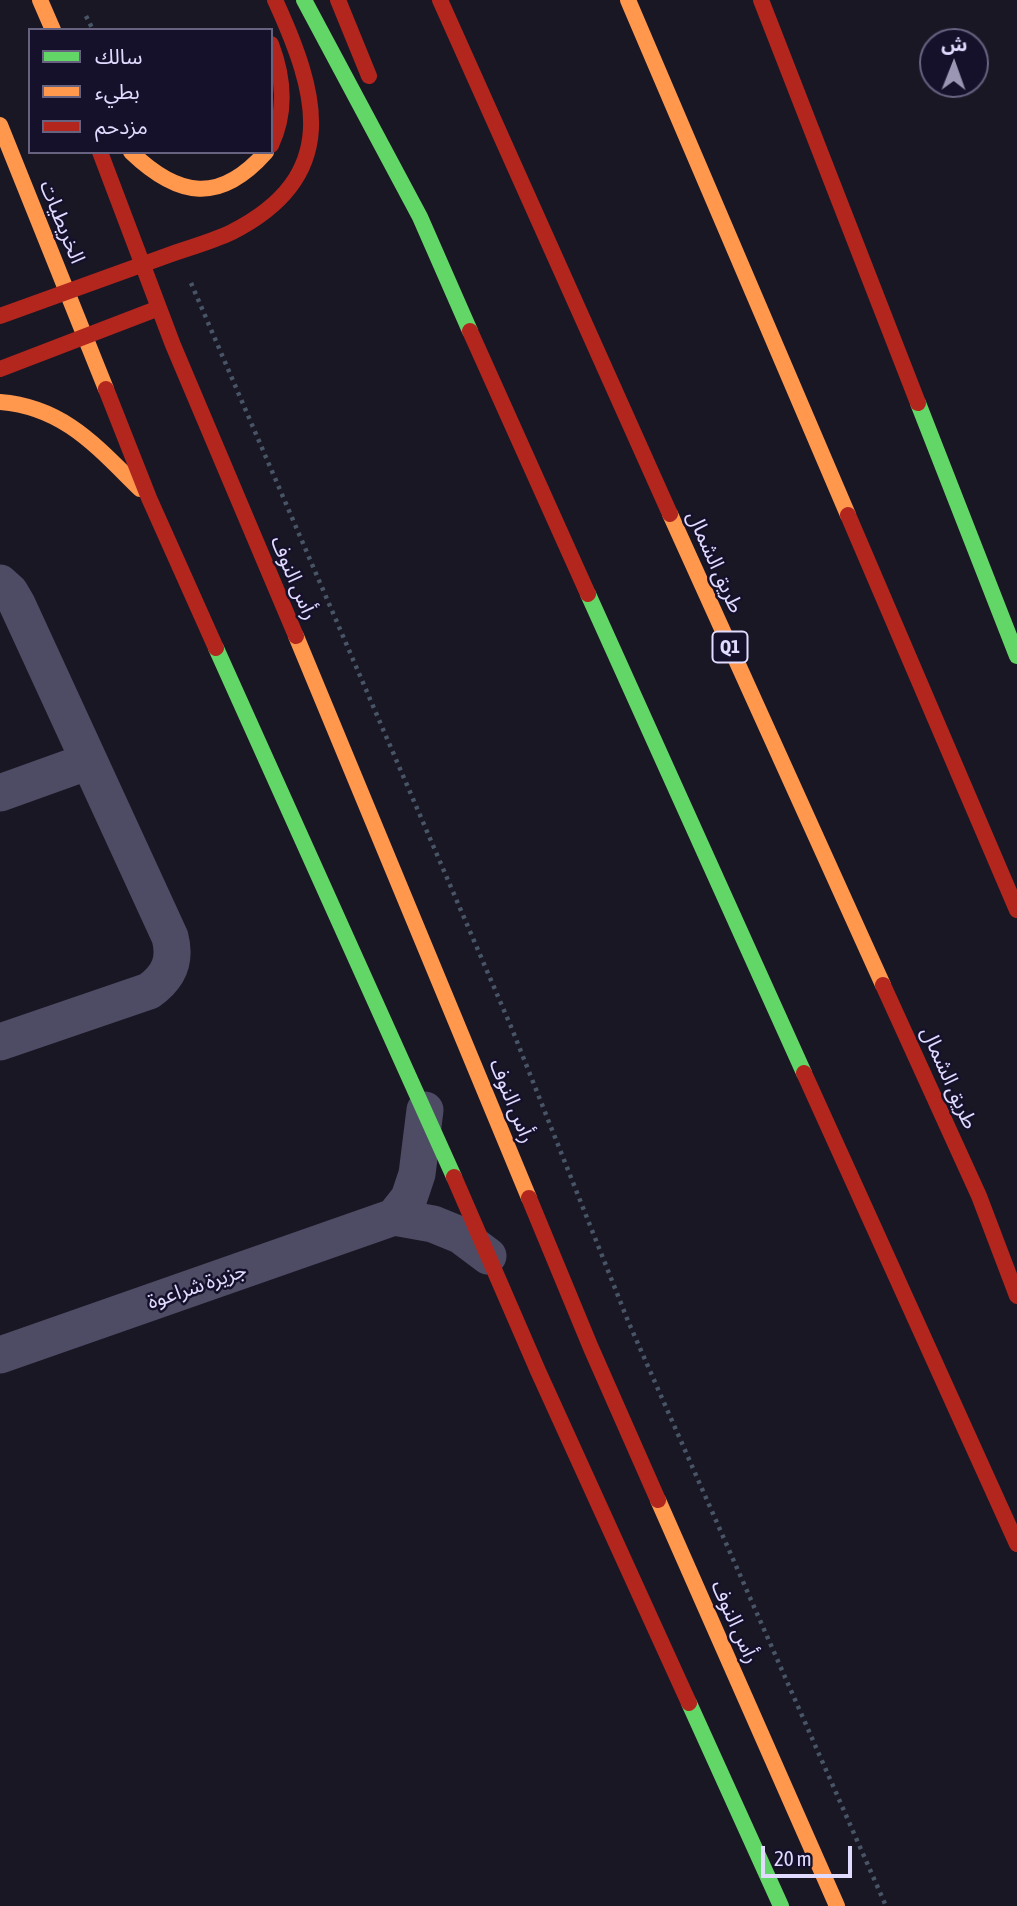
<!DOCTYPE html>
<meta charset="utf-8">
<style>
body{margin:0}
#map{position:relative;width:1017px;height:1906px;overflow:hidden;background:#1a1725;font-family:"Asap Condensed","Noto Sans Arabic",sans-serif}
canvas{display:block}
.legend{position:absolute;left:28px;top:28px;width:245px;height:126px;box-sizing:border-box;background:#16112b;border:2px solid #676280;margin:0;padding:9px 12px;list-style:none;font-size:21px;color:#e0dbff}
.legend li{display:flex;align-items:center;gap:14px;height:35px}
.legend b{width:35px;border:2px solid #676280}
.north{position:absolute;left:919px;top:28px;width:70px;height:70px;box-sizing:border-box;background:#16112b;border:2px solid #676280;border-radius:50%;rotate:1deg;font-size:19px;font-weight:700;line-height:28px;text-align:center;color:#e0dbff}
.north::after{content:'';display:block;margin:auto;width:24px;height:32px;background:#9b96b3;clip-path:polygon(50% 0,100% 100%,50% 72%,0 100%)}
.scale{position:absolute;left:761px;top:1846px;width:91px;height:32px;box-sizing:border-box;border:4px solid #e0dbff;border-top:0;padding-left:9px;font-size:21px;line-height:24px;white-space:nowrap;color:#e0dbff;-webkit-text-stroke:5px #16112b;paint-order:stroke}
</style>
<div id="map">
<canvas width="1017" height="1906"></canvas>
<ul class="legend">
<li><b style="height:9px;background:#63d668"></b>سالك</li>
<li><b style="height:9px;background:#ff974d"></b>بطيء</li>
<li><b style="height:9px;background:#b3261e"></b>مزدحم</li>
</ul>
<div class="north">ش</div>
<div class="scale">20 m</div>
</div>
<script>
const context = document.querySelector('canvas').getContext('2d');
context.lineJoin = 'round';
function strokePath(path, color, width, dash) {
  context.strokeStyle = color;
  context.lineWidth = width;
  context.lineCap = dash ? 'butt' : 'round';
  context.setLineDash(dash || []);
  context.stroke(path);
}
function label(font, color, halo, rows, align = 'center') {
  context.font = font + ' "Asap Condensed","Noto Sans Arabic",sans-serif';
  context.lineWidth = 5;
  context.setLineDash([]);
  context.textBaseline = 'middle';
  context.strokeStyle = halo;
  context.fillStyle = color;
  for (const [text, x, y, turn = 0] of rows) {
    context.save();
    context.translate(x, y);
    context.rotate((+turn || 0) * Math.PI / 180);
    context.textAlign = isNaN(turn) ? turn : align;
    if (halo) context.strokeText(text, 0, 0);
    context.fillText(text, 0, 0);
    context.restore();
  }
}
const path = new Path2D(`
 M 86,16 L 93,30
 M 191,283 L 512,1029 L 628,1321 L 886,1906`);
const street = new Path2D(`
 M 0,583 L 10,592 L 17,604 L 170,937 C 176,960 169,977 149,991 L 0,1042
 M 0,793 L 89,761
 M 394,1217 L 409,1198 L 417,1174 L 425,1110
 M 0,1355 L 394,1217 L 433,1224 L 460,1235 L 488,1256`);
const fast = new Path2D(`
 M 304,0 L 420,217 L 470,331
 M 918,403 L 1017,656
 M 588,594 L 804,1073
 M 216,648 L 454,1177
 M 689,1703 L 781,1906`);
const slow = new Path2D(`
 M 40,0 L 53,30
 M 628,0 L 848,515
 M 0,125 L 106,389
 M 131,152 C 179,198 220,204 266,152
 M 0,402 C 64,407 97,447 140,489
 M 670,514 L 883,985
 M 296,636 L 529,1198
 M 658,1500 L 837,1906`);
const jam = new Path2D(`
 M 338,0 L 369,76
 M 440,0 L 670,514
 M 761,0 L 918,403
 M 271,44 C 284,78 287,111 271,145
 M 100,152 L 173,345 L 296,636
 M 0,316 C 55,296 111,276 166,256 C 188,248 211,242 232,232 C 342,176 318,94 275,0
 M 470,331 L 588,594
 M 0,369 L 159,308
 M 106,389 L 149,498 L 216,648
 M 848,515 L 1017,910
 M 883,985 L 979,1196 L 1017,1296
 M 804,1073 L 1017,1544
 M 454,1177 L 538,1371 L 689,1703
 M 529,1198 L 591,1348 L 658,1500`);
const shields = [
 [730,647,35]
];
const shieldNames = [
 ["Q1",730,647]
];
const streetNames = [
 ["الخريطيات",62,222,68],
 ["طريق الشمال",715,562,66],
 ["رأس النوف",294,578,67],
 ["طريق الشمال",949,1078,66],
 ["رأس النوف",512,1101,68],
 ["جزيرة شراعوة",197,1286,-19],
 ["رأس النوف",735,1622,66]
];
strokePath(path, '#485566', 4.5, [3.5, 5]);
strokePath(street, '#4e4c65', 37);
strokePath(fast, '#63d668', 16);
strokePath(slow, '#ff974d', 16);
strokePath(jam, '#b3261e', 16);
for (const [x, y, w] of shields) {
  const box = new Path2D();
  box.roundRect(x - w / 2, y - 15.5, w, 31, 5);
  context.fillStyle = '#16112b';
  context.fill(box);
  strokePath(box, '#e0dbff', 2);
}
label('bold 19px', '#e0dbff', null, shieldNames);
label('21px', '#e0dbff', '#16112b', streetNames);
</script>
